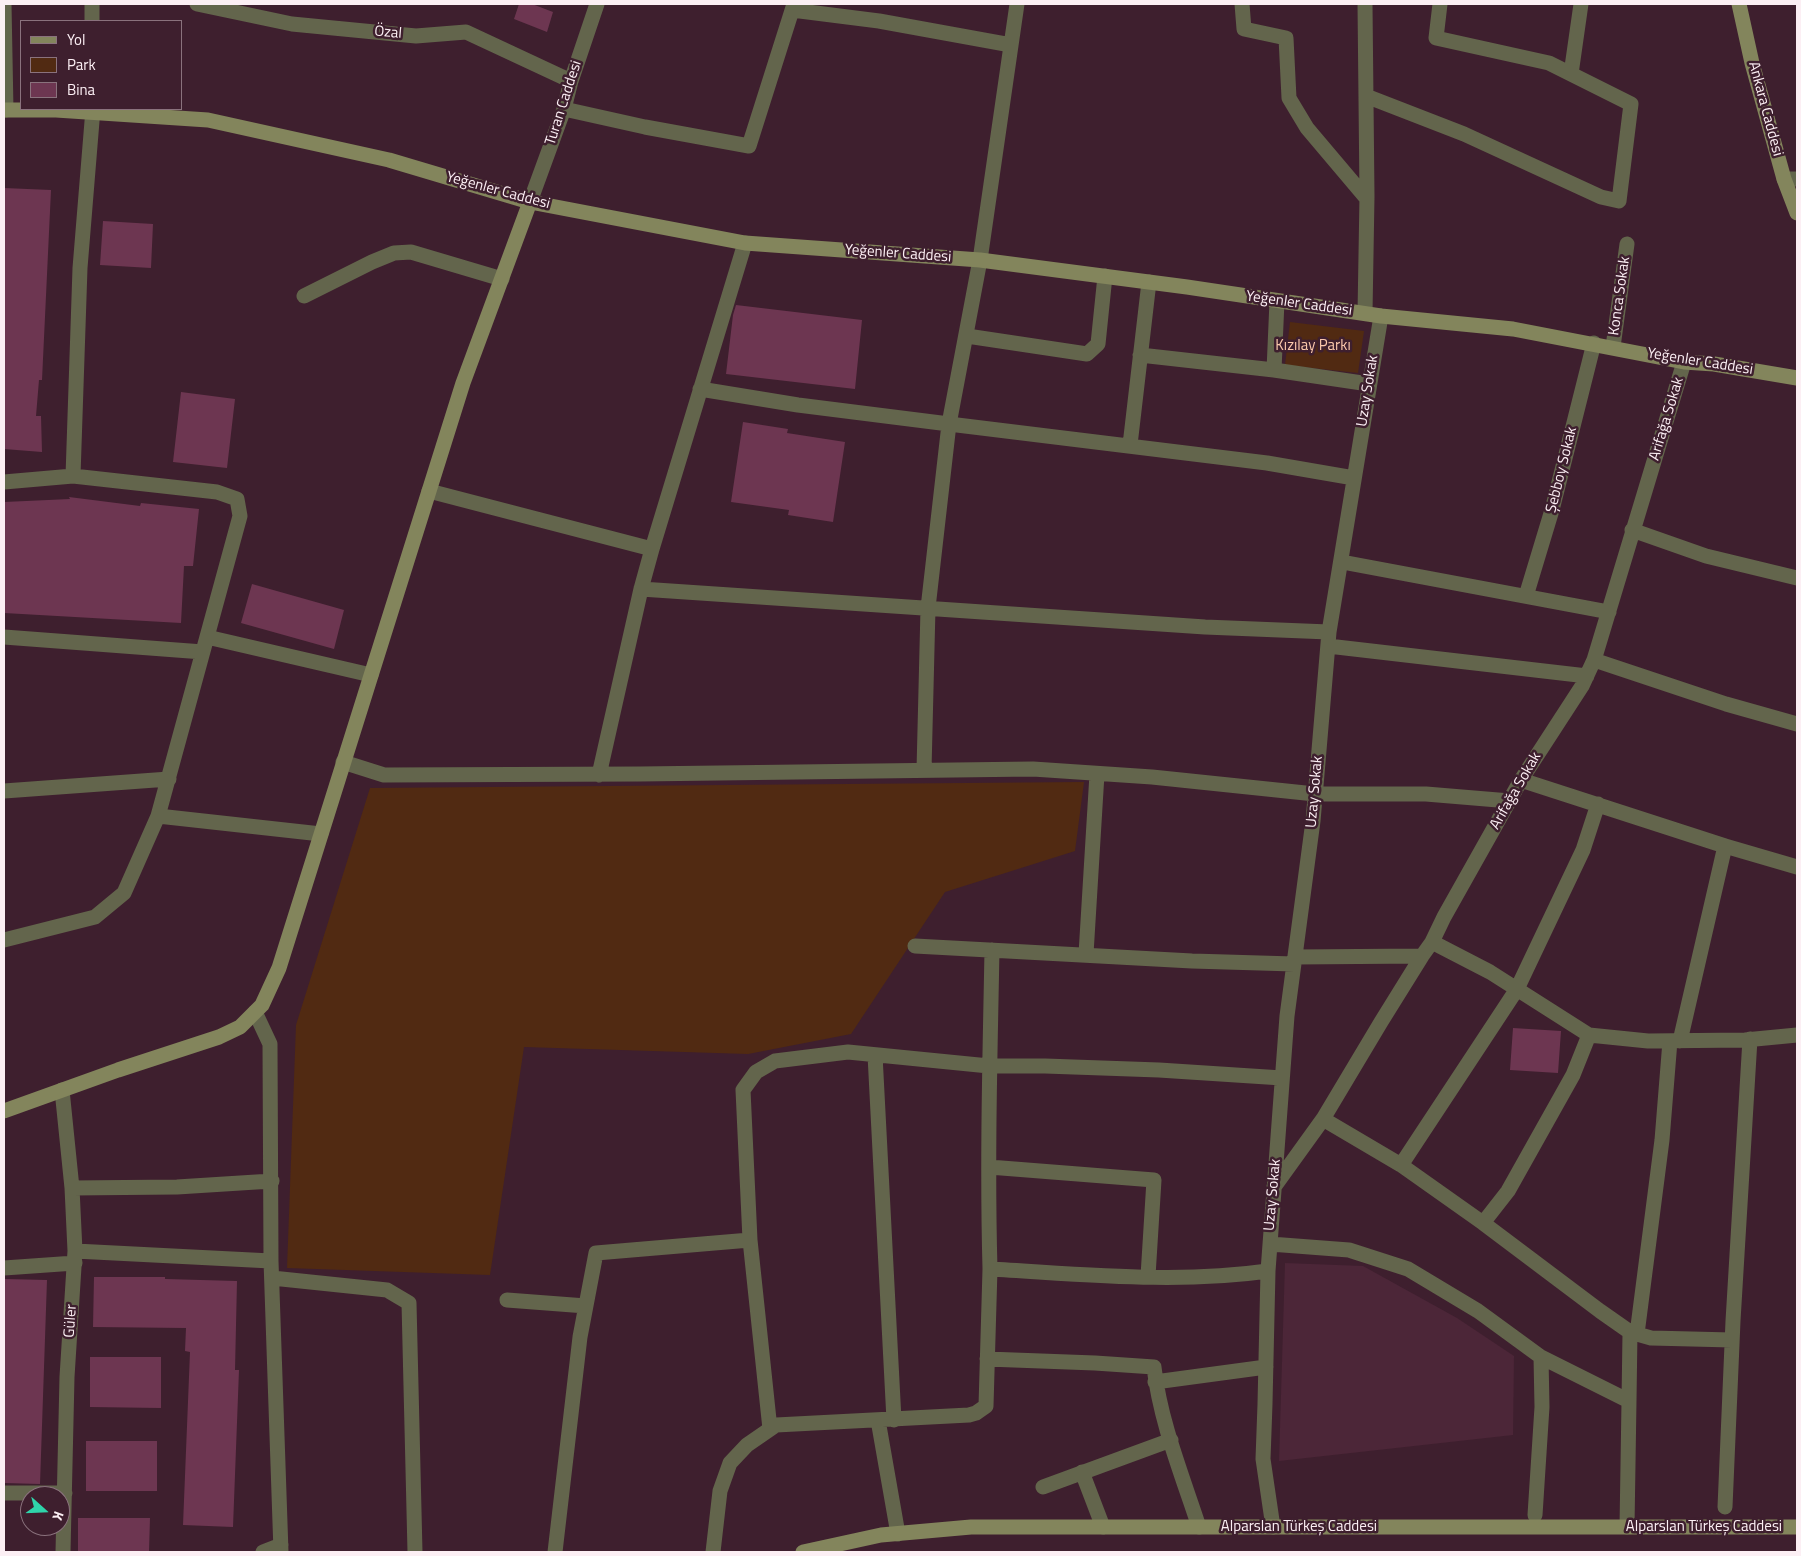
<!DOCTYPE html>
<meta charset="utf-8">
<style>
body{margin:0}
#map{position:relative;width:1801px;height:1556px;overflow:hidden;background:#3e1f2e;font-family:"Titillium Web",sans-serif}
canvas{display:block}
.frame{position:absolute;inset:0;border:5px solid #fceff4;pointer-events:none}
.legend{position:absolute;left:20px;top:20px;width:162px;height:90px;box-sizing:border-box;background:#3e1f2e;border:1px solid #8a727d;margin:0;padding:6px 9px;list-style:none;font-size:15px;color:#fceff4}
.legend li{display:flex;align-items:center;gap:10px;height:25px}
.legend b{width:25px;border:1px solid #8a727d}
.north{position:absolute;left:20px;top:1486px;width:50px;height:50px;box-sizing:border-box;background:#3e1f2e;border:1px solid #8a727d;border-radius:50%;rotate:110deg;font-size:14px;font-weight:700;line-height:20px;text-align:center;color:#fceff4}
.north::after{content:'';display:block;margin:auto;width:18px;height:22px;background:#2fd4aa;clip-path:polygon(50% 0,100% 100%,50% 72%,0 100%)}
</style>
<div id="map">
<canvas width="1801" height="1556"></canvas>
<div class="frame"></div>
<ul class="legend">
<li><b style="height:6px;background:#83855c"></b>Yol</li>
<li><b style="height:14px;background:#512a12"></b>Park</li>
<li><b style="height:14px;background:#6d3651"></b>Bina</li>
</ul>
<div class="north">K</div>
</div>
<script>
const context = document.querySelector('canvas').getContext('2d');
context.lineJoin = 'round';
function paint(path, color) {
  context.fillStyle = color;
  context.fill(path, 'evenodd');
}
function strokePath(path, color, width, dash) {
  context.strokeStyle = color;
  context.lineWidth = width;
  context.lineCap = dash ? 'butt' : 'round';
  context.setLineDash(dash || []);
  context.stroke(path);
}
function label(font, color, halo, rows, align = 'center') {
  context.font = font + ' "Titillium Web",sans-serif';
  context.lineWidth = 5;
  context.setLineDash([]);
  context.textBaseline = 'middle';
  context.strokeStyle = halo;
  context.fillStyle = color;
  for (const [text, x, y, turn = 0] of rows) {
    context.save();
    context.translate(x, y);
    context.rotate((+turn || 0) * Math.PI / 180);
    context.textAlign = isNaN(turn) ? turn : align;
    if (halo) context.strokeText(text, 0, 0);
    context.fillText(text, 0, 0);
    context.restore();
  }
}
const built = new Path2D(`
 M 1285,1263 L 1363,1266 L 1457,1318 L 1514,1356 L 1513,1435 L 1279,1461 Z`);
const green = new Path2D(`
 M 1290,322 L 1364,331 L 1358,373 L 1285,365 Z
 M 1084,782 L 1075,851 L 945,892 L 851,1034 L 748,1054 L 524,1047 L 490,1275 L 287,1268 L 296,1025 L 370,788 Z`);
const building = new Path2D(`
 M 519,4 L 532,4 L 553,12 L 547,32 L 514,19 Z
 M 4,188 L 51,190 L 42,380 L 39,380 L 36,416 L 41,416 L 42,452 L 4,449 Z
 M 103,221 L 153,224 L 151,268 L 100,265 Z
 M 736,305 L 862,320 L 855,389 L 726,374 L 733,315 Z
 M 181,392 L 235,399 L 227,468 L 173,462 Z
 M 743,422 L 788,429 L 787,433 L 845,442 L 833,522 L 788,515 L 789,510 L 731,502 Z
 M 69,497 L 140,506 L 141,503 L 199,509 L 193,566 L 184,566 L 181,623 L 4,613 L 4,502 L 70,499 Z
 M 252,584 L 344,610 L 334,649 L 241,623 Z
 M 1513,1028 L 1561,1031 L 1558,1073 L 1510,1070 Z
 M 94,1277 L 165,1277 L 165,1279 L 237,1281 L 235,1370 L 239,1370 L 233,1527 L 183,1525 L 190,1352 L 185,1351 L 186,1328 L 93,1327 Z
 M 4,1279 L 47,1280 L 40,1484 L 4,1483 Z
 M 90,1357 L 161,1357 L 161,1408 L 90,1407 Z
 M 86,1441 L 157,1441 L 157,1491 L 86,1491 Z
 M 78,1518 L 150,1518 L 149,1552 L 78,1552 Z`);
const street = new Path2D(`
 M 4,4 L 6,110
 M 92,4 L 92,21
 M 197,4 L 292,24 L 416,36 L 466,32 L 571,81
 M 1017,4 L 980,260 L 949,424 L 1267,463 L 1354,478
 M 1242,4 L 1244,29 L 1286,38 L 1289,98 L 1307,128 L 1367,199
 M 792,10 L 879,21 L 1011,45
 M 1571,74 L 1581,4
 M 1366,96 L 1464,134 L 1601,197 L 1619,201 L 1631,104 L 1549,63 L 1436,38 L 1440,4
 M 564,109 L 645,127 L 749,146 L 794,4
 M 1784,179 L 1797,179
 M 530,202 L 564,109 L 571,81 L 597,4
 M 304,296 L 372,262 L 394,253 L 411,252 L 502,279
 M 1365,313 L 1367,196 L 1365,4
 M 967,336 L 1087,354 L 1098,344 L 1105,276
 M 1613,347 L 1627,244
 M 1140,355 L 1274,370 L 1277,301
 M 1274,370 L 1369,384
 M 700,389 L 798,405 L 949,424 L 928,608 L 924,770
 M 1130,445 L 1149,282
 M 73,476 L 80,268 L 93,109
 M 4,482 L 73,476 L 217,492 L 237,499 L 240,516 L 158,816 L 124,893 L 95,917 L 4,940
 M 429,491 L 652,549
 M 1632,530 L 1706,556 L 1797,578
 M 1342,562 L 1609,612
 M 641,589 L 1205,627 L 1329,632
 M 1526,596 L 1552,510 L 1594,343
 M 4,637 L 203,652
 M 207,637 L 371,675
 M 1328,646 L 1587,676
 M 1594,660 L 1726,704 L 1797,724
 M 343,762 L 384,775 L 640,774 L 1033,769 L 1152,777 L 1315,794 L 1426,794 L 1510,801
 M 599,775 L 641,589 L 652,549 L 745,243
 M 1521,780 L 1725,846 L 1680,1041
 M 4,791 L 169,779
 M 158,816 L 321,834
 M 1725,846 L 1797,867
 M 915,946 L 1192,961 L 1294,964
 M 992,950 C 990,1056 987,1162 990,1269 C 1082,1274 1176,1284 1268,1271
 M 1086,954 L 1097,774
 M 1295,957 L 1422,956
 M 255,1012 L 270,1044 L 271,1261 L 281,1552
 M 1589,1035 L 1648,1041 L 1745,1040 L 1797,1035
 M 875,1055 L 894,1420
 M 62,1090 L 72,1188 L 75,1251 L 67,1377 L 63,1552
 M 1323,1119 L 1401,1165 L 1483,1223 L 1508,1191 L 1573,1075 L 1589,1035 L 1490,972 L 1432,942
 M 1401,1165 L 1517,989 L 1583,850 L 1598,804
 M 989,1167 L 1154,1180 L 1148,1276
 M 1274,1187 L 1323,1119 L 1381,1022 L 1422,956 L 1432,942 L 1444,917 L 1521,780 L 1582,686 L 1594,660 L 1684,362
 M 72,1188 L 177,1187 L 272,1181
 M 1483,1223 L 1600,1311 L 1630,1332 L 1651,1338 L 1732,1340
 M 1270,1244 L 1349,1250 L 1408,1269 L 1478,1311 L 1541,1357 L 1542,1407 L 1535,1515
 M 75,1251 L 271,1261
 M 4,1268 L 75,1263
 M 272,1278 L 387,1290 L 409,1303 L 415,1552
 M 507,1300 L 586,1306
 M 1637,1334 L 1662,1140 L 1670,1041
 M 1541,1357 L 1629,1401 L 1627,1527
 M 987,1359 L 1095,1363 L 1154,1367 C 1160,1421 1182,1475 1199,1527
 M 1155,1382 L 1266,1367
 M 1629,1401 L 1630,1332
 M 878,1420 L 898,1534
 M 770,1429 L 750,1240 L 743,1090 L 756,1072 L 775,1061 L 848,1052 L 989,1066 L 1045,1066 L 1159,1070 L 1282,1078
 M 1082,1472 L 1103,1527
 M 1043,1487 L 1171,1440
 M 4,1493 L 65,1493
 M 1725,1507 L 1733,1321 L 1750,1039
 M 1273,1527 L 1263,1459 L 1265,1404 L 1268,1271 L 1287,1016 L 1313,821 L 1329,632 L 1381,316
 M 263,1552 L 281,1545
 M 555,1552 L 580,1337 L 596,1253 L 750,1240
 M 713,1552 L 720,1491 L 730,1463 L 747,1445 L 776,1425 L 969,1415 L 976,1413 L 986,1406 L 990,1269`);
const secondary = new Path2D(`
 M 1739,4 L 1752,63 L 1784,179 L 1797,213
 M 4,110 L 56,110 L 208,120 L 389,160 L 530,202 L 745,243 L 980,260 L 1187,287 L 1381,316 L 1513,329 L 1684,362 L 1714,364 L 1797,378
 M 4,1111 L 118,1070 L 219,1037 L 240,1027 L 262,1005 L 279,968 L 463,383 L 530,202
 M 803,1552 L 881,1535 L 971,1527 L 1797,1527`);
const streetNames = [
 ["Özal",388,33,5],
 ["Turan Caddesi",564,103,-72],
 ["Ankara Caddesi",1765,109,75],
 ["Yeğenler Caddesi",498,191,15],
 ["Yeğenler Caddesi",898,254,4],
 ["Konca Sokak",1620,296,-82],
 ["Yeğenler Caddesi",1299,304,8],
 ["Yeğenler Caddesi",1700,362,9],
 ["Uzay Sokak",1368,391,-81],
 ["Arifağa Sokak",1667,419,-73],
 ["Şebboy Sokak",1562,470,-76],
 ["Arifağa Sokak",1516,791,-60],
 ["Uzay Sokak",1315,792,-85],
 ["Uzay Sokak",1273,1195,-85],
 ["Güler",71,1321,-86],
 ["Alparslan Türkeş Caddesi",1299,1527],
 ["Alparslan Türkeş Caddesi",1704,1527]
];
const parkNames = [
 ["Kızılay Parkı",1313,346]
];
paint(built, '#4c2638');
paint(green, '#512a12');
paint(building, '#6d3651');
strokePath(street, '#63654c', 15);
strokePath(secondary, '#83855c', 15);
label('15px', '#fceff4', '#3e1f2e', streetNames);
label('15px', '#fbc8ac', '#3e1f2e', parkNames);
</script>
